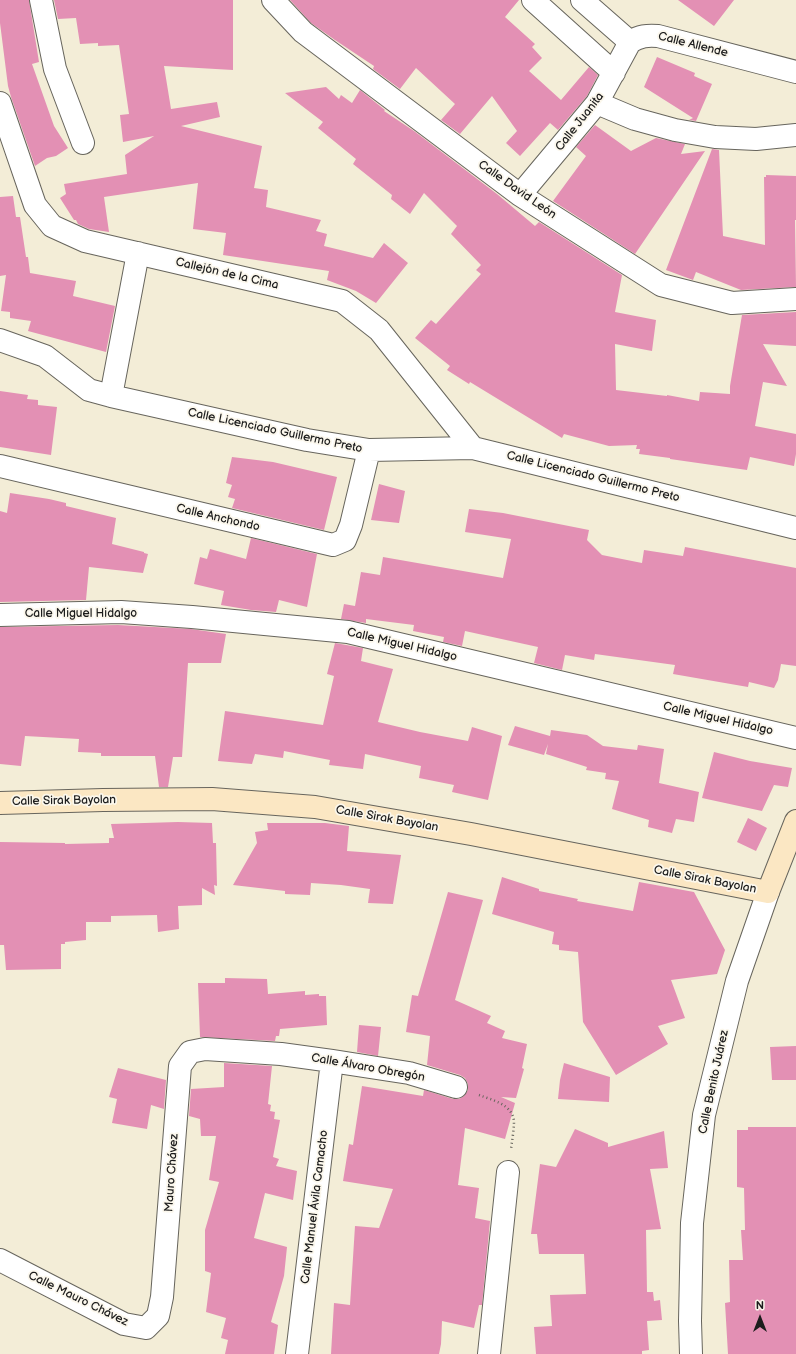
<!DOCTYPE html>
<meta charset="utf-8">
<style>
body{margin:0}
#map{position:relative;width:796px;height:1354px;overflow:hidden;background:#f3edd7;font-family:"Balsamiq Sans",sans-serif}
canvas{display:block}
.north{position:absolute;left:740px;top:1298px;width:40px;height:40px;-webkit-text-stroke:3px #fbf7ec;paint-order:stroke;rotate:0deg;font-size:11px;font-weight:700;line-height:16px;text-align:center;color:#1c1c1c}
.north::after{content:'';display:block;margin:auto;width:14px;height:18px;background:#1c1c1c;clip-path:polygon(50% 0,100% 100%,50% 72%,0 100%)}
</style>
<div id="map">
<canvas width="796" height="1354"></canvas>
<div class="north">N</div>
</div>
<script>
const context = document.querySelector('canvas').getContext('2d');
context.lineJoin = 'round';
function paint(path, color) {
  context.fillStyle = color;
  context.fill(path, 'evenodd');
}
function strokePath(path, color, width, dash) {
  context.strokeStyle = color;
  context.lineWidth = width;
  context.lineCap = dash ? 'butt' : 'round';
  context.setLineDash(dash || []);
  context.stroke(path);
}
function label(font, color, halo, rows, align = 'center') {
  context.font = font + ' "Balsamiq Sans",sans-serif';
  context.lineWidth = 3.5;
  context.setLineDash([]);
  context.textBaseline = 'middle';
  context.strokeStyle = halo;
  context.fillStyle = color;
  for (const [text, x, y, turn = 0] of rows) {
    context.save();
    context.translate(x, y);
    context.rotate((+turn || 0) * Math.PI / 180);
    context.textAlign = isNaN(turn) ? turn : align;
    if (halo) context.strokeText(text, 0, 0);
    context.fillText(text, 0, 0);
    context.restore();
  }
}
const building = new Path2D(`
 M 0,0 L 29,0 L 39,62 L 32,64 L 54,126 L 68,148 L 56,156 L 47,158 L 35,166 L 11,97 L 8,86 L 0,23 Z
 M 54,0 L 233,0 L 233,70 L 164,66 L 171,109 L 217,102 L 220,117 L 181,126 L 262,146 L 254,188 L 268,190 L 266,207 L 321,220 L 316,231 L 327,234 L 324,246 L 373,258 L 384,243 L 408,263 L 376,303 L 356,291 L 327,280 L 329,271 L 223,255 L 226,233 L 193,229 L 198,183 L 104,197 L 109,232 L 89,229 L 78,224 L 76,220 L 74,220 L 60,198 L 66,194 L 64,184 L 127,174 L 125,155 L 154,136 L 123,142 L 120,115 L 129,114 L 119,45 L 98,46 L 98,43 L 80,44 L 76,18 L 58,19 Z
 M 290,0 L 519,0 L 505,17 L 535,44 L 532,47 L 542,58 L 529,71 L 561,100 L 589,67 L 598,75 L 587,96 L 558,130 L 550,123 L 520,156 L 506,143 L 517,131 L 492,96 L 460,134 L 441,120 L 455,104 L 416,68 L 400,89 L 373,69 L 374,66 L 335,40 L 311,23 Z
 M 678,0 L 734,0 L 714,26 Z
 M 657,57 L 695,73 L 694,76 L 712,84 L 696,121 L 689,120 L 693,118 L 644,87 Z
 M 326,87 L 339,99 L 341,95 L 352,103 L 360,90 L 385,110 L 384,111 L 414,131 L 497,194 L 535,226 L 539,222 L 622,275 L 615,312 L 656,320 L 652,351 L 615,344 L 616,390 L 667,396 L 667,395 L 699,401 L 700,392 L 730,394 L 730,386 L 742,315 L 796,312 L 796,346 L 763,344 L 787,386 L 763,382 L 755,426 L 796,434 L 796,454 L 794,466 L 750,457 L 747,470 L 670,459 L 670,458 L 639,454 L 640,449 L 636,449 L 637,445 L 609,446 L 564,434 L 562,438 L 470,382 L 469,384 L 447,370 L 450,366 L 415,338 L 431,320 L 436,324 L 481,274 L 476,270 L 481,265 L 451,234 L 457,226 L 424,193 L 410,214 L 391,199 L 392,195 L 353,164 L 356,159 L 318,128 L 323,122 L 285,93 Z
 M 595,125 L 631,151 L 656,138 L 685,144 L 681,154 L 705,151 L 635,254 L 553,201 L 586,156 L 576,147 Z
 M 712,149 L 719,150 L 723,236 L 765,245 L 764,177 L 766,177 L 766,175 L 796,176 L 796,220 L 795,220 L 796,287 L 741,290 L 696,272 L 693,280 L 666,270 Z
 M 13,196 L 16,217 L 20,217 L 26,257 L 28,257 L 30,273 L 76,281 L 73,296 L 115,306 L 106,352 L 28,331 L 31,321 L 10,318 L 10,312 L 1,311 L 6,275 L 0,276 L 0,197 Z
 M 0,391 L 28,395 L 27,399 L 38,400 L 38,405 L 57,407 L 51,455 L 0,447 Z
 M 232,457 L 273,462 L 337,477 L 324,530 L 232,508 L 235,499 L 228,497 L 232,485 L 226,483 Z
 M 379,484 L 405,491 L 399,523 L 371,520 Z
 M 10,493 L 49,499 L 66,503 L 66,506 L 116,518 L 112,544 L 144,552 L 144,553 L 148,554 L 143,573 L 89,567 L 86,600 L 0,602 L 0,511 L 7,513 Z
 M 469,509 L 503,513 L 589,530 L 587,540 L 602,555 L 642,563 L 644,550 L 683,556 L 685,547 L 796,568 L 796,666 L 781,664 L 778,680 L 774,688 L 749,682 L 748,687 L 673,674 L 675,665 L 595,654 L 594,660 L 565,655 L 562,670 L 534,663 L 538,647 L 465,631 L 462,646 L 443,642 L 444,637 L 413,631 L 414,625 L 366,619 L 366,623 L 341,619 L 344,604 L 355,606 L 361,572 L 380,575 L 383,557 L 503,578 L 511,539 L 465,532 Z
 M 251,538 L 317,554 L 307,607 L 279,600 L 276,612 L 251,610 L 221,605 L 224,591 L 194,584 L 200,557 L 207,559 L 210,549 L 246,559 Z
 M 118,625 L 191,629 L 226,634 L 221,663 L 188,663 L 182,757 L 173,757 L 168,787 L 159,787 L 155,756 L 101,756 L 101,753 L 78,752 L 79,739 L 25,736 L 21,766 L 0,764 L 0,627 Z
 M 335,643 L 363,648 L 361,661 L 393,669 L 378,722 L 420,732 L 468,741 L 472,727 L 502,736 L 488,800 L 452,792 L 454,785 L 419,778 L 421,766 L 365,754 L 363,769 L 329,765 L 330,760 L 284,751 L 283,758 L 255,754 L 252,764 L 218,761 L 225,711 L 323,725 L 334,676 L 327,674 Z
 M 515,726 L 550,736 L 551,730 L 587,735 L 603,746 L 637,750 L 638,745 L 664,749 L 659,783 L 699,792 L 694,822 L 676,819 L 672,833 L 648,827 L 649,820 L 612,809 L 619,781 L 605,779 L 606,773 L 586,770 L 587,767 L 546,754 L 548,744 L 544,755 L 508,745 Z
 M 714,752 L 750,761 L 792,768 L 788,787 L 774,785 L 762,811 L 702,798 Z
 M 748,818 L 767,828 L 756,851 L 737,842 Z
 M 178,822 L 212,823 L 213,843 L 216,843 L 217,886 L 214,885 L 215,895 L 202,888 L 202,905 L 178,906 L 179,929 L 158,932 L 157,915 L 111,916 L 111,922 L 86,922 L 86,940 L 65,942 L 65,944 L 61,944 L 61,969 L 6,970 L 4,945 L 0,945 L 0,842 L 65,843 L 65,844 L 109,843 L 109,838 L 114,838 L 111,824 Z
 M 267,823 L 325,823 L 349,826 L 347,851 L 401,855 L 393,904 L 368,903 L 370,889 L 341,885 L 311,883 L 310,895 L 285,894 L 285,891 L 233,885 L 257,843 L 255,832 L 268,830 Z
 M 502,877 L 539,889 L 539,891 L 578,899 L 577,901 L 633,911 L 639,882 L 694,892 L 725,950 L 717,974 L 671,980 L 685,1018 L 658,1026 L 668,1044 L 616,1075 L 583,1022 L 578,952 L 559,950 L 559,945 L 552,944 L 554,932 L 492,914 Z
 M 448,892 L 483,900 L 455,1000 L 491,1016 L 487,1023 L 505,1031 L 502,1038 L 527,1044 L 522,1068 L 524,1069 L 516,1098 L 501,1097 L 515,1103 L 505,1139 L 465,1128 L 458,1185 L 479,1188 L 475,1218 L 490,1221 L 482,1305 L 479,1305 L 474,1328 L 442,1321 L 441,1344 L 439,1354 L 331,1354 L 334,1303 L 350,1305 L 355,1226 L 379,1228 L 393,1189 L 343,1181 L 349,1144 L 353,1145 L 362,1086 L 423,1096 L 424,1090 L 453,1099 L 459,1099 L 464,1096 L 468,1090 L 468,1084 L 465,1078 L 460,1075 L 427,1065 L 430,1036 L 406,1032 L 412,995 L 418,996 Z
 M 225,978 L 267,979 L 268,994 L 305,991 L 305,995 L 319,994 L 319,996 L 326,996 L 327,1025 L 280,1029 L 279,1036 L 276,1036 L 275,1041 L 200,1037 L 198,983 L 225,983 Z
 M 359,1025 L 381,1027 L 378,1056 L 357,1052 Z
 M 796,1046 L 796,1080 L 772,1080 L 770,1047 Z
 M 224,1063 L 272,1066 L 268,1104 L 271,1105 L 270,1111 L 275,1112 L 274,1119 L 280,1120 L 273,1157 L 279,1159 L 276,1166 L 297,1171 L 293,1200 L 265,1193 L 254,1238 L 287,1247 L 284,1276 L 271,1322 L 278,1325 L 274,1354 L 225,1354 L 228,1340 L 221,1338 L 226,1318 L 206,1312 L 211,1273 L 205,1271 L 205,1230 L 219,1182 L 209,1180 L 216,1136 L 201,1136 L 200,1119 L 189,1116 L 191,1089 L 224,1087 Z
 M 564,1063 L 610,1077 L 609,1102 L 558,1099 L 560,1080 Z
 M 118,1068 L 166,1080 L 164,1109 L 151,1105 L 147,1129 L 112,1123 L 117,1099 L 109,1097 Z
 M 748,1127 L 796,1127 L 796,1354 L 728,1354 L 725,1303 L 730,1302 L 729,1260 L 743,1260 L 741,1230 L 745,1230 L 744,1188 L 737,1187 L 737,1130 L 748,1130 Z
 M 575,1129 L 608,1143 L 608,1147 L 664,1131 L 668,1168 L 650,1169 L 661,1229 L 646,1230 L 647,1292 L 653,1292 L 654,1301 L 660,1300 L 662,1320 L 647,1321 L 649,1350 L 642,1351 L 642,1354 L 536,1354 L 534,1327 L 552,1326 L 550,1295 L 586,1294 L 584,1254 L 539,1254 L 537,1234 L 531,1234 L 540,1164 L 556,1167 Z`);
const path = new Path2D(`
 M 479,1095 C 492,1100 512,1104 514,1121 C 514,1130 512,1141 511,1149`);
const street = new Path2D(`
 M 41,0 L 55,69 L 83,143
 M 273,0 L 303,32 L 520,195 L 661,285 L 732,303 L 796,299
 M 533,0 L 614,73
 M 582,0 L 630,42
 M 630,42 C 640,36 647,35 658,36 L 796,72
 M 0,103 L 35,205 L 52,226 L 85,241 L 342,301 L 379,330 L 473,448
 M 597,103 L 635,119 L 675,130 L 715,137 L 756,139 L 796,135
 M 520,195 L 597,103 L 630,42
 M 0,340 L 45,356 L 89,390 L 111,396 L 307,440 L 369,450 L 473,448 L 796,528
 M 111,396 L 138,253
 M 0,466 L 333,545 L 345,540 L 351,525 L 369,450
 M 0,615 L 121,612 L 192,617 L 348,632 L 796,738
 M 0,1260 L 124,1324 L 146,1328 L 158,1316 L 162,1297 L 180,1066 L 190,1052 L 205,1049 L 281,1054 L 332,1061 L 409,1073 L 456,1087
 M 297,1354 L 332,1061
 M 489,1354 L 508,1172
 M 691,1354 L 690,1321 L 692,1223 L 704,1115 L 737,981 L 768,892`);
const secondary = new Path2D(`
 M 0,803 L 103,800 L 212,799 L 315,807 L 471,834 L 768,892 L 796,821`);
const streetNames = [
 ["Calle Allende",693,45,14],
 ["Calle Juanita",580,122,-52],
 ["Calle David León",517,190,35],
 ["Callejón de la Cima",227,274,13],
 ["Calle Licenciado Guillermo Preto",275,431,12],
 ["Calle Licenciado Guillermo Preto",593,477,14],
 ["Calle Anchondo",218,518,13],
 ["Calle Miguel Hidalgo",81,614],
 ["Calle Miguel Hidalgo",402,645,13],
 ["Calle Miguel Hidalgo",718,719,13],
 ["Calle Sirak Bayolan",64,801,-1],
 ["Calle Sirak Bayolan",387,819,10],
 ["Calle Sirak Bayolan",705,880,11],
 ["Calle Álvaro Obregón",368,1068,10],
 ["Calle Benito Juárez",714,1082,-78],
 ["Mauro Chávez",172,1173,-86],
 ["Calle Manuel Ávila Camacho",315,1207,-83],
 ["Calle Mauro Chávez",78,1299,26]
];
paint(building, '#e390b4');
strokePath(street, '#67655d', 24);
strokePath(secondary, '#67655d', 24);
strokePath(path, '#67655d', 2.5, [1, 3]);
strokePath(street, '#fff', 22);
strokePath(secondary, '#fbe7c3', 22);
label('12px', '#1c1c1c', '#fbf7ec', streetNames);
</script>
